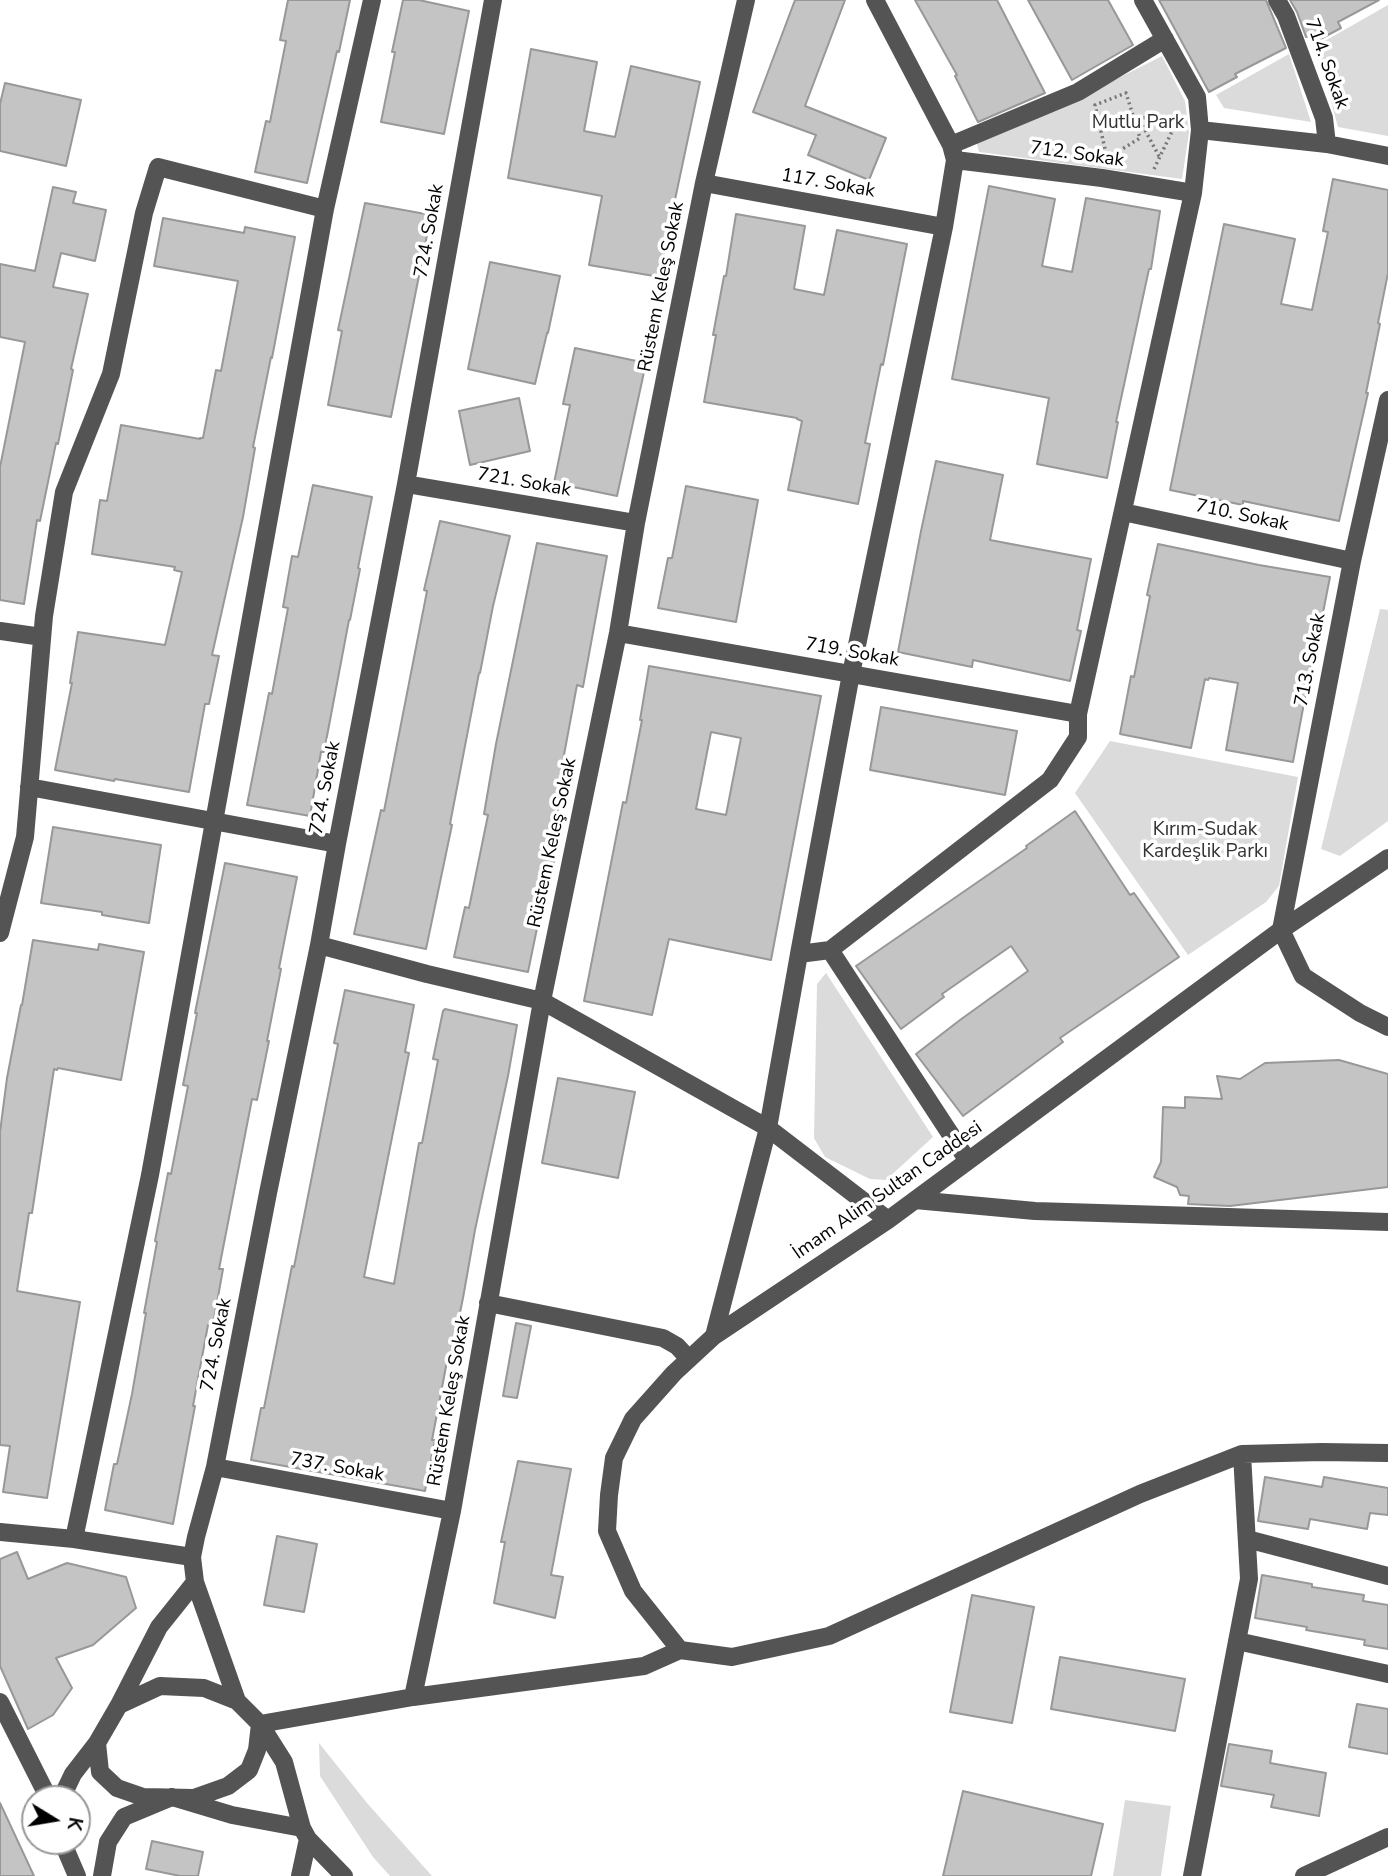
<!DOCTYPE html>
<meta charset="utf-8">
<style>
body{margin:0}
#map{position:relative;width:1388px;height:1876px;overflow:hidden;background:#fff;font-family:"Nunito Sans",sans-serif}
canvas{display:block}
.north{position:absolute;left:21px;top:1785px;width:70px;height:70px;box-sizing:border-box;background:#fff;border:2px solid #999;border-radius:50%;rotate:101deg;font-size:19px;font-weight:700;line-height:28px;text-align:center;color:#000}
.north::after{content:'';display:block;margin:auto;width:24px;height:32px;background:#000;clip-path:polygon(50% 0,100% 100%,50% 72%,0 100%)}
</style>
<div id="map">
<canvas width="1388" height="1876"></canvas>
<div class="north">K</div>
</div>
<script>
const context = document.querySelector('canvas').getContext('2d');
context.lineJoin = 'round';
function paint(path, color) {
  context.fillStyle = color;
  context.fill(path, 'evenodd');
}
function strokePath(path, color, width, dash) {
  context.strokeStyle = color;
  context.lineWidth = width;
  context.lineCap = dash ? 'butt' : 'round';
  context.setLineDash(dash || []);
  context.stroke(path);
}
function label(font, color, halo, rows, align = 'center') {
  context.font = font + ' "Nunito Sans",sans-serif';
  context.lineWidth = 7;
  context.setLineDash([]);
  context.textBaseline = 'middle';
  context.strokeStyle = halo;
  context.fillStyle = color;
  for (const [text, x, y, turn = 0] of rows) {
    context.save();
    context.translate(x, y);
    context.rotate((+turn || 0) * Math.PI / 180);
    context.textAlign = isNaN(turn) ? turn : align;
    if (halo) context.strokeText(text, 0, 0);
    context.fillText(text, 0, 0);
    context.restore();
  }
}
const green = new Path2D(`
 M 1388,5 L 1388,136 L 1338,127 L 1316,46 Z
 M 1289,54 L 1311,122 L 1224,108 L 1216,95 Z
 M 1162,56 L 1185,101 L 1189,133 L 1182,179 L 979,152 L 976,140 L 1073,101 Z
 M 1380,609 L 1388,610 L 1388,821 L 1340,856 L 1321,849 Z
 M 1110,741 L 1298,777 L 1279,886 L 1266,902 L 1188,955 L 1075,793 Z
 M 826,973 L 933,1137 L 886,1180 L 870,1179 L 825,1157 L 814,1138 L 817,984 Z
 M 319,1743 L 367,1803 L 432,1876 L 390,1876 L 373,1857 L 320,1776 Z
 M 1125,1800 L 1171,1806 L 1161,1876 L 1113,1876 Z`);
const building = new Path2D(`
 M 288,0 L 350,0 L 339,52 L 337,51 L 307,183 L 255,172 L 266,121 L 270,122 L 286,41 L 280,40 Z
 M 403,0 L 419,0 L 469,11 L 444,134 L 381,122 L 395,52 L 392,52 Z
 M 795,0 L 845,0 L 805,106 L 886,138 L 869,180 L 808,155 L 816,135 L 753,112 Z
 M 915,0 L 997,0 L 1045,93 L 978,122 L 955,76 L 957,75 Z
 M 1028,0 L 1108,0 L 1133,45 L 1072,80 Z
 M 1159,0 L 1266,0 L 1286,48 L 1235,74 L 1237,77 L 1209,92 Z
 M 1290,0 L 1379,0 L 1338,22 L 1341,28 L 1313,43 L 1309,36 L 1306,37 L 1297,12 Z
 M 531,49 L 597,62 L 584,131 L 615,137 L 631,66 L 700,82 L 673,209 L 672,209 L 660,277 L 589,265 L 602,196 L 508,178 Z
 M 5,83 L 81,100 L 66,166 L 0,151 L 0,104 Z
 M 1333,179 L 1388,190 L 1388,273 L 1378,323 L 1380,324 L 1366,393 L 1368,393 L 1339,521 L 1243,501 L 1243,505 L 1170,490 L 1224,224 L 1295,239 L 1281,304 L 1312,310 L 1328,232 L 1323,231 Z
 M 989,186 L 1055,199 L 1042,266 L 1072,272 L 1086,198 L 1160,211 L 1151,269 L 1149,269 L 1116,422 L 1118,422 L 1107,478 L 1037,464 L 1049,398 L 952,379 Z
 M 53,187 L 76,192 L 73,203 L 106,210 L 95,261 L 61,253 L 53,287 L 88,294 L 71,369 L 73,370 L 58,444 L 56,443 L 40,521 L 37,520 L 24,604 L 0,600 L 0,467 L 25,342 L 0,337 L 0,264 L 35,271 Z
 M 365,203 L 431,215 L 391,417 L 328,405 L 342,331 L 338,330 Z
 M 736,214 L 805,226 L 794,289 L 824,295 L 837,230 L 907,244 L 883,365 L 881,364 L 865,443 L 870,444 L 858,504 L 788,490 L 802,421 L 797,419 L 797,418 L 704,402 L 716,335 L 713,335 L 724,276 L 726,276 Z
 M 163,218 L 244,233 L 245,227 L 295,237 L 272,358 L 271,357 L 253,447 L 255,448 L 243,517 L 212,655 L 219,656 L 209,704 L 205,704 L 189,792 L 115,779 L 114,781 L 55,770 L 72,683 L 70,683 L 78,632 L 165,645 L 182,572 L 174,570 L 175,567 L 92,554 L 100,500 L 107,501 L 121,425 L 200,439 L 200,438 L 203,438 L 216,370 L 221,371 L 238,281 L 154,266 Z
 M 490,262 L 560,276 L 548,333 L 547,333 L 535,384 L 468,369 Z
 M 575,348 L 646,363 L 617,496 L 554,483 L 570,405 L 563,404 Z
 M 519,398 L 530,451 L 470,465 L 459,411 Z
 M 936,461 L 1003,475 L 990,540 L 1091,559 L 1077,630 L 1081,631 L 1070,681 L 973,660 L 972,667 L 898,652 L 921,531 Z
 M 313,485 L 372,497 L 358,568 L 360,569 L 350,620 L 349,620 L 324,752 L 321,752 L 310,816 L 247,805 L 269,693 L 272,694 L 288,608 L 283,607 L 292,556 L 298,557 Z
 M 686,486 L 758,500 L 736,622 L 658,608 L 668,558 L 672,558 Z
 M 440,521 L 510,536 L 493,606 L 480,673 L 479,673 L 450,824 L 452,825 L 426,949 L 354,934 L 381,810 L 384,811 L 427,591 L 424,590 Z
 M 537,543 L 607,556 L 583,687 L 577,685 L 561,771 L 565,771 L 551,846 L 557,848 L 545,905 L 542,904 L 528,972 L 454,957 L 465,907 L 469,908 L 488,815 L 484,814 L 496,744 Z
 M 1158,544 L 1259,565 L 1330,577 L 1320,628 L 1318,628 L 1293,762 L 1226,750 L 1238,683 L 1209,678 L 1208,680 L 1205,679 L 1191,748 L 1120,734 L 1131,676 L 1134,677 L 1150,596 L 1147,595 Z
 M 649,666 L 821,696 L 771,960 L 669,939 L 652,1015 L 584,1001 L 623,802 L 626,803 L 642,720 L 640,720 ZM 711,732 L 741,738 L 726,815 L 696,809 Z
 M 881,707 L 1017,731 L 1005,795 L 870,770 Z
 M 1075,811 L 1130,895 L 1134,893 L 1179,957 L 1060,1038 L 1063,1042 L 963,1116 L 916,1054 L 960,1020 L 1028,971 L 1011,946 L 942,994 L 944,997 L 901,1029 L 856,966 L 1027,848 L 1026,846 Z
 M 53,827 L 161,845 L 149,923 L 102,915 L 102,912 L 41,903 Z
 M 225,863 L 297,877 L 279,968 L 281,969 L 267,1041 L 269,1041 L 257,1100 L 252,1099 L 219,1269 L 223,1269 L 213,1325 L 208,1325 L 193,1406 L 195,1406 L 173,1524 L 105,1510 L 114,1464 L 117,1464 L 132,1394 L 146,1313 L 144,1313 L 157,1242 L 155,1241 L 168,1173 L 171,1174 L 188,1086 L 183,1085 L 197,1013 L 195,1013 Z
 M 33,940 L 98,950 L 99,944 L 144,952 L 121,1080 L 58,1068 L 57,1070 L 54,1069 L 32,1213 L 29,1213 L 17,1291 L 80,1302 L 47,1498 L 3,1492 L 10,1446 L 0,1445 L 0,1132 L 7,1078 L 21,1005 L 22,1005 Z
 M 345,990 L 414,1005 L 405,1052 L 409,1053 L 364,1277 L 394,1284 L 419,1143 L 422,1143 L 438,1060 L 433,1059 L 443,1011 L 445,1009 L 517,1025 L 508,1076 L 475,1230 L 463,1298 L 451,1356 L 448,1356 L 432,1440 L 435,1440 L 425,1491 L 251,1460 L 261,1408 L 264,1408 L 292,1266 L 294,1267 L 338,1044 L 334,1043 Z
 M 1339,1060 L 1388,1074 L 1388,1187 L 1230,1206 L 1208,1205 L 1188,1204 L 1189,1196 L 1180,1195 L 1177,1187 L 1154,1177 L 1161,1162 L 1163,1107 L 1185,1108 L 1185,1097 L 1222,1099 L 1217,1076 L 1240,1079 L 1265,1063 Z
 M 558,1078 L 635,1092 L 618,1178 L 542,1163 Z
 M 516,1323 L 531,1326 L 517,1398 L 503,1396 Z
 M 518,1461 L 571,1469 L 551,1575 L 563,1577 L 555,1618 L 494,1603 L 505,1542 L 501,1542 Z
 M 1265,1477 L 1322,1487 L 1324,1477 L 1388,1488 L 1388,1515 L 1370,1513 L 1367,1529 L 1310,1519 L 1308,1529 L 1258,1521 Z
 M 277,1536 L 317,1544 L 304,1612 L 264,1605 Z
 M 17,1552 L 28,1579 L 67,1563 L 126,1577 L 136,1608 L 93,1645 L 56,1658 L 72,1688 L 53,1715 L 28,1729 L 0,1666 L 0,1559 Z
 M 1262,1575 L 1312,1584 L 1312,1587 L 1364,1595 L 1363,1601 L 1388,1605 L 1388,1649 L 1364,1645 L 1365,1640 L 1306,1630 L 1307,1627 L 1255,1618 Z
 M 972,1595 L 1034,1607 L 1012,1723 L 950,1712 Z
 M 1060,1657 L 1185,1679 L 1175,1731 L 1051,1709 Z
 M 1357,1704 L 1388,1709 L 1388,1754 L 1349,1747 Z
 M 1229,1744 L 1272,1751 L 1270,1763 L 1326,1773 L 1319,1816 L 1271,1807 L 1274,1795 L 1221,1786 Z
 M 963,1791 L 1103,1824 L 1091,1876 L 943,1876 Z
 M 0,1803 L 34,1876 L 0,1876 Z
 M 152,1841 L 203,1852 L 198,1876 L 180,1876 L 146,1869 Z`);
const path = new Path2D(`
 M 1108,163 L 1111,156 L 1140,138 L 1126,93 L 1095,105 L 1108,162
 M 1154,169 L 1176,123 L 1138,117 L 1160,158`);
const minor = new Path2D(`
 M 1277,0 L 1286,16 L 1324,118 L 1327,144
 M 1200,130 L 1327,144 L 1388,156
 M 951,145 L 1078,92 L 1165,39
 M 955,160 L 1102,178 L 1193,193
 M 704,183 L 944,227
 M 1388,400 L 1352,561 L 1281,930 L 1303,976 L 1360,1013 L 1388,1027
 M 406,484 L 636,523
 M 1123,512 L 1352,561
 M 0,631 L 42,637
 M 618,633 L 1078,714
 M 29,787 L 337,844
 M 0,933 L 25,837 L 44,616 L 64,492 L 111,374 L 144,213 L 158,167 L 325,209
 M 319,945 L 427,974 L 542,1001 L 768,1128 L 888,1220
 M 830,950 L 968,1161
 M 799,954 L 851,674 L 944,227 L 955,160 L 951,145 L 875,0
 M 915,1200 L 1035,1211 L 1388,1222
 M 488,1303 L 663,1338 L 677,1346 L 689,1359
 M 714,1336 L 768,1128 L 799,954 L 830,950 L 1050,780 L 1078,737 L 1078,714 L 1193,193 L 1200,130 L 1197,97 L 1143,0
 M 215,1467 L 452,1511
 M 0,1532 L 74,1539
 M 1247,1539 L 1388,1576
 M 192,1557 L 74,1539 L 150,1175 L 325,209 L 372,0
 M 1237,1641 L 1388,1674
 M 680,1650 L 633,1591 L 607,1531 L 609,1495 L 614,1458 L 633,1419 L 674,1373 L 714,1336 L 888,1220 L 1281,930 L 1388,858
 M 413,1697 L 452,1511 L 542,1001 L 618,633 L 636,523 L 704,183 L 746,0
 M 237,1701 L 195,1582 L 192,1557 L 196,1537 L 215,1467 L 268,1193 L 319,945 L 337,844 L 406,484 L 493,0
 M 0,1702 L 49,1799
 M 119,1705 L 159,1627 L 195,1582
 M 260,1724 L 413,1697 L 644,1666 L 680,1650 L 732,1657 L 829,1636 L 1140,1494 L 1242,1454 L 1322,1452 L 1388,1453
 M 260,1724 L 257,1750 L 249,1770 L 228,1786 L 194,1798 L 143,1797 L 117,1788 L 100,1772 L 97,1743 L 119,1705 L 160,1686 L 204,1688 L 237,1701 L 260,1724 L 284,1762 L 302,1828 L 308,1839 L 344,1876
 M 61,1799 L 73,1774 L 97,1743
 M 62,1841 L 77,1876
 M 102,1876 L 108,1842 L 124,1817 L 172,1797 L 232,1815 L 302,1828
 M 300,1876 L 308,1839
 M 1192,1876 L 1249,1579 L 1242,1454
 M 1304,1876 L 1388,1837`);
const streetNames = [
 ["714. Sokak",1326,64,70],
 ["712. Sokak",1077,155,8],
 ["117. Sokak",828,184,10],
 ["724. Sokak",430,231,-80],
 ["Rüstem Keleş Sokak",662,287,-79],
 ["721. Sokak",524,483,10],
 ["710. Sokak",1242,516,12],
 ["719. Sokak",852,653,10],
 ["713. Sokak",1311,660,-79],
 ["724. Sokak",326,788,-79],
 ["Rüstem Keleş Sokak",553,843,-78],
 ["İmam Alim Sultan Caddesi",888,1191,-35],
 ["724. Sokak",217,1345,-79],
 ["Rüstem Keleş Sokak",450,1401,-80],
 ["737. Sokak",337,1468,10]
];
const parkNames = [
 ["Mutlu Park",1138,123],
 ["Kırım-Sudak",1205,830],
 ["Kardeşlik Parkı",1205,852]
];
paint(green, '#dbdbdb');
paint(building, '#c4c4c4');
strokePath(building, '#989898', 2);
strokePath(path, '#767676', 3.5, [2, 3.5]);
strokePath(minor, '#545454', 18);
label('19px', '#000', '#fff', streetNames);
label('19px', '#323232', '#fff', parkNames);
</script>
